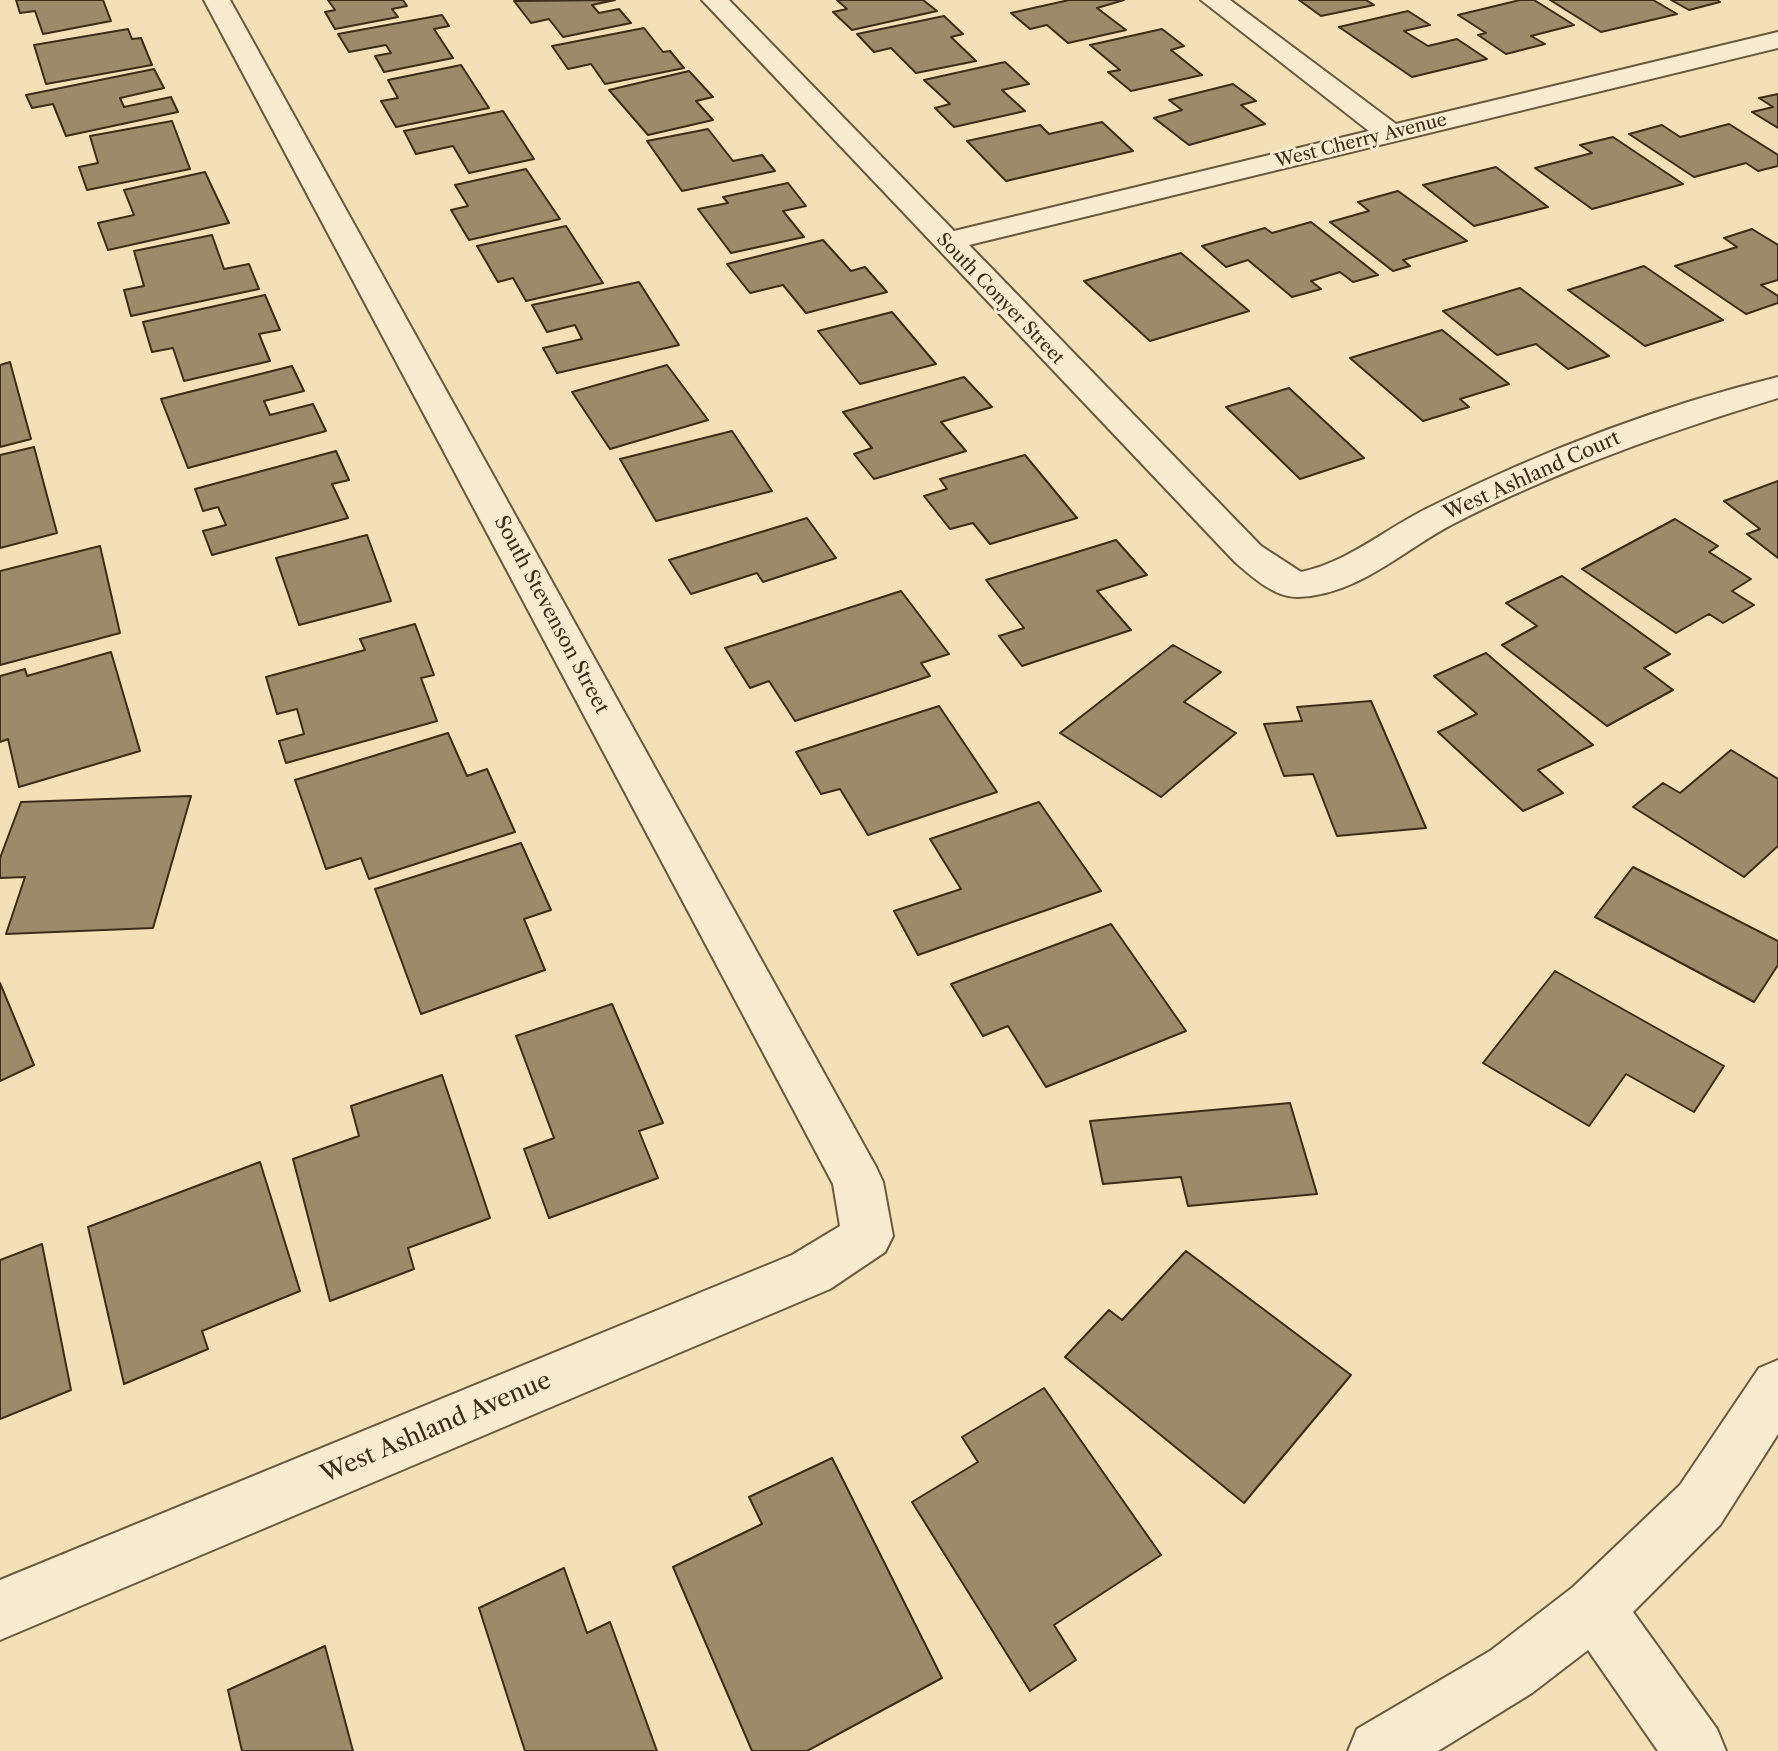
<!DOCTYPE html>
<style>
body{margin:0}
canvas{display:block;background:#f4e0b6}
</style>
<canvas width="1778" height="1751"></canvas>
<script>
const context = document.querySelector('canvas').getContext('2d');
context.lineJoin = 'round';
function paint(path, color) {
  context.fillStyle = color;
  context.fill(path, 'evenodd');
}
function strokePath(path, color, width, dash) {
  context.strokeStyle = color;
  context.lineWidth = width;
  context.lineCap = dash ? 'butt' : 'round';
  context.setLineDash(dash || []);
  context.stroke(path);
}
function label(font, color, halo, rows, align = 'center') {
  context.font = font + ' "Libre Caslon Text",serif';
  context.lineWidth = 6;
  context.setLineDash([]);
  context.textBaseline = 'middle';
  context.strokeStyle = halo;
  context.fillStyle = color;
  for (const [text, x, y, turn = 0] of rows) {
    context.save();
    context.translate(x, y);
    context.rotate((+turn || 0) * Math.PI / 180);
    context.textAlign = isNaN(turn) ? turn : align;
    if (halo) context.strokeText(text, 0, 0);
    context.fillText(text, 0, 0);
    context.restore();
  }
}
const building = new Path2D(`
 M 16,0 L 103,0 L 111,21 L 43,34 L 35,11 L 20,13 Z
 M 328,0 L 403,0 L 407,6 L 392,9 L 398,17 L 335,29 L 325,12 L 335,10 Z
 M 615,0 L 592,5 L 599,13 L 619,9 L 631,23 L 563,37 L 549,19 L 531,23 L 514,1 Z
 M 837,0 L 923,0 L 937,11 L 852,30 L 833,12 L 847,9 Z
 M 1069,0 L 1124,0 L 1097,8 L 1126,30 L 1068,43 L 1047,25 L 1030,29 L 1011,13 Z
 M 1299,0 L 1366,0 L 1374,5 L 1321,16 Z
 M 1520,0 L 1534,0 L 1574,25 L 1531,36 L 1545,44 L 1506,54 L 1478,35 L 1486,33 L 1458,15 Z
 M 1550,0 L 1653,0 L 1677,14 L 1601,32 Z
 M 1671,0 L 1717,0 L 1720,2 L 1689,10 Z
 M 1408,11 L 1430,25 L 1404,31 L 1428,46 L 1457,39 L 1487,59 L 1412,77 L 1339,27 Z
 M 442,15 L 449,26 L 434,29 L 453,58 L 384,72 L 375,56 L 391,53 L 386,45 L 349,52 L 338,34 Z
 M 944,16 L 963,34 L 951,37 L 976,61 L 916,73 L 891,48 L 874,52 L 857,34 Z
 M 644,28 L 663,52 L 670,51 L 684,68 L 605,84 L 591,64 L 568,69 L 552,46 Z
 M 128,29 L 132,39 L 141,38 L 152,65 L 46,84 L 34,45 Z
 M 1162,29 L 1184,46 L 1171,50 L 1202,75 L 1131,91 L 1108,72 L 1120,70 L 1090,45 Z
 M 1005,62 L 1029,84 L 1002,90 L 1025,111 L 954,127 L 935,108 L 950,104 L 924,80 Z
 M 461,65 L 489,108 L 396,127 L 381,101 L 398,98 L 388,80 Z
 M 154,69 L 164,88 L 120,98 L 124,107 L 171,97 L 178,112 L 66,136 L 53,104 L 32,108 L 26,95 Z
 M 689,71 L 713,97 L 696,101 L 713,120 L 648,135 L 609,90 Z
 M 1233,84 L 1256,101 L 1241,105 L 1265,124 L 1189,145 L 1154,118 L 1182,110 L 1169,100 Z
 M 1778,94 L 1778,128 L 1752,112 L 1773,107 L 1759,98 Z
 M 503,111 L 534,159 L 469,173 L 453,146 L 416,154 L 404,131 Z
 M 172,121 L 190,169 L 87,190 L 79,167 L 98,163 L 90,136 Z
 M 1102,122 L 1133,151 L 1006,181 L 967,141 L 1040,125 L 1049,134 Z
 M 1729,124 L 1778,155 L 1778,166 L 1758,171 L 1746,163 L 1694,177 L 1629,134 L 1662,125 L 1680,137 Z
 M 708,129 L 733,161 L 762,155 L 775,171 L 682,191 L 647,141 Z
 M 1613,137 L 1683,184 L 1592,209 L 1535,168 L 1592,153 L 1580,145 Z
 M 1496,167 L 1548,207 L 1474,226 L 1423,185 Z
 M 526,169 L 560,219 L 469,240 L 451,210 L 468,206 L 455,185 Z
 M 205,172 L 229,223 L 108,250 L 98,223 L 134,215 L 124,190 Z
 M 788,183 L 806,206 L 783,211 L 804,237 L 731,253 L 698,209 L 728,203 L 723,197 Z
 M 1398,191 L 1467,241 L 1403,260 L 1410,266 L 1393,271 L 1330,222 L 1369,211 L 1358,202 Z
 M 1311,222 L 1378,275 L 1353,282 L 1340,272 L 1311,281 L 1321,289 L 1292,297 L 1248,260 L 1226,267 L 1202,246 L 1265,228 L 1272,233 Z
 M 566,226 L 603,283 L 526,301 L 513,278 L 498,282 L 477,246 Z
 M 1752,229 L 1778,245 L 1778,280 L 1761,285 L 1778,296 L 1778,303 L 1746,314 L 1675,266 L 1737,247 L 1724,238 Z
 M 212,235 L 224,269 L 249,264 L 259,289 L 131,316 L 124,290 L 144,286 L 134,251 Z
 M 823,240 L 851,271 L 865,267 L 887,292 L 806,313 L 783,285 L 750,293 L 727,264 Z
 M 1181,253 L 1249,311 L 1150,341 L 1084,281 Z
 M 1644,266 L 1723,320 L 1645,346 L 1568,290 Z
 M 639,282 L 679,345 L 557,373 L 543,348 L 582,339 L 575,325 L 547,332 L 532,305 Z
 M 1520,288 L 1609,356 L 1568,369 L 1536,344 L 1497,355 L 1443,311 Z
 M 265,295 L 280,330 L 259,334 L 270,361 L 184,381 L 173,348 L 152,352 L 143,322 Z
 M 892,312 L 936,364 L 860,384 L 818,331 Z
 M 1442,330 L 1509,384 L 1460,399 L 1469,407 L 1423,421 L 1350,358 Z
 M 10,362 L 31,439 L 0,447 L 0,365 Z
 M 667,365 L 708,420 L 610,449 L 572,392 Z
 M 292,366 L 304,391 L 264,401 L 270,415 L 313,404 L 326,431 L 188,468 L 161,399 Z
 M 964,377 L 992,407 L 941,422 L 966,451 L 874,479 L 854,454 L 872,448 L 843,412 Z
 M 1289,388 L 1364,458 L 1300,479 L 1226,407 Z
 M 732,431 L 772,491 L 656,521 L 620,459 Z
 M 34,447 L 57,533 L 0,548 L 0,455 Z
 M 336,451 L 349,480 L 332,484 L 348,518 L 212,555 L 203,531 L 226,525 L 218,507 L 203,511 L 195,489 Z
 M 1025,455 L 1077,518 L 990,544 L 973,523 L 950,529 L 924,496 L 947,489 L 940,479 Z
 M 1778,481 L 1778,558 L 1747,534 L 1760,529 L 1724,501 Z
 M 807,518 L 836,558 L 763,582 L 757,573 L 691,594 L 669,560 Z
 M 1675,519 L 1718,546 L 1709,552 L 1751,579 L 1732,591 L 1754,605 L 1723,623 L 1709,614 L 1676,633 L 1582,569 Z
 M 367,535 L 391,601 L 299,625 L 276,558 Z
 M 1116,540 L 1147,575 L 1097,591 L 1131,630 L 1022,666 L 999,636 L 1024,628 L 986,580 Z
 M 100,546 L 120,633 L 0,665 L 0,571 Z
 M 1562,576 L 1670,654 L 1644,668 L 1673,690 L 1607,726 L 1502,645 L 1537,626 L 1506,603 Z
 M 901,591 L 949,654 L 921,663 L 930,676 L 795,721 L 769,681 L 750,688 L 725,648 Z
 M 415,624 L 434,675 L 421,678 L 437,721 L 286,763 L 279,741 L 304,734 L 297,709 L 277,714 L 266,677 L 365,650 L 360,639 Z
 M 1173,645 L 1221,672 L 1184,702 L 1236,733 L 1161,797 L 1060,733 Z
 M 111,652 L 140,751 L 19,787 L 8,739 L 0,742 L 0,676 L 25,669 L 27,676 Z
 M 1486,653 L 1593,745 L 1538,770 L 1563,793 L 1523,811 L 1438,732 L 1477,714 L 1434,676 Z
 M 1371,701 L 1426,828 L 1337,836 L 1313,774 L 1284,776 L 1264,724 L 1302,721 L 1297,707 Z
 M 939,706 L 997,792 L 868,835 L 840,789 L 821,794 L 796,752 Z
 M 448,733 L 467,776 L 487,769 L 515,832 L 369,879 L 361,858 L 326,869 L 295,780 Z
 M 1731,750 L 1778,779 L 1778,846 L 1744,877 L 1633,807 L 1663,783 L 1680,793 Z
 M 191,796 L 153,928 L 6,934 L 25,877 L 0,878 L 0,858 L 21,802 Z
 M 1039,802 L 1101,891 L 918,955 L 894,911 L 961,889 L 930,839 Z
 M 521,843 L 551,910 L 524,919 L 545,970 L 421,1014 L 375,889 Z
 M 1633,867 L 1778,941 L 1778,965 L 1754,1002 L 1595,917 Z
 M 1111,924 L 1186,1031 L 1046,1087 L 1008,1026 L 983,1036 L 951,984 Z
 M 1555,971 L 1724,1066 L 1694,1112 L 1626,1074 L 1589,1126 L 1483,1063 Z
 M 0,983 L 34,1065 L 0,1081 Z
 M 612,1004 L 663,1123 L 639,1131 L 658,1178 L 549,1218 L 524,1149 L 554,1138 L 516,1036 Z
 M 442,1075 L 490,1218 L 408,1248 L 414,1269 L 330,1301 L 293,1159 L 359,1136 L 351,1106 Z
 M 1290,1103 L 1317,1194 L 1188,1206 L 1181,1177 L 1103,1184 L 1090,1121 Z
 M 260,1162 L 300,1291 L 202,1331 L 208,1349 L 124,1384 L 88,1227 Z
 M 42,1244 L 71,1390 L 0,1419 L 0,1260 Z
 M 1186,1251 L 1351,1375 L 1244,1503 L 1065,1357 L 1109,1310 L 1122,1320 Z
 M 1044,1388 L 1161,1555 L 1054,1625 L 1076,1660 L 1030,1691 L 912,1502 L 978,1462 L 962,1437 Z
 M 832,1458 L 942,1678 L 807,1751 L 752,1751 L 673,1567 L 762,1524 L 749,1497 Z
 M 564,1568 L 587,1633 L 610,1622 L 657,1751 L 525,1751 L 479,1608 Z
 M 325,1646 L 353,1751 L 242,1751 L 228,1690 Z`);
const street = new Path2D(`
 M 204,0 L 230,0 L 876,1167 L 883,1182 L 893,1236 L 885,1252 L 830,1289 L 0,1640 L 0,1580 L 792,1255 L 840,1226 L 833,1184 Z
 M 702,0 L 729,0 L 954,231 L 1369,131 L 1201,0 L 1230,0 L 1396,124 L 1778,32 L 1778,48 L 969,245 L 1261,546 L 1301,572 C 1349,562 1386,528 1430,507 C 1540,452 1659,406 1778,377 L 1778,398 C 1668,432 1558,470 1455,523 C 1404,549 1359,595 1298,597 C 1275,598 1251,576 1235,562 Z
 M 1778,1360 L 1778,1434 L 1720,1525 L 1633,1612 L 1717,1729 L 1726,1751 L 1658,1751 L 1588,1650 L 1532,1693 L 1438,1751 L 1348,1751 L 1357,1729 L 1490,1651 L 1573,1587 L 1680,1485 L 1759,1368 Z`);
const farStreetnames = [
 ["West Cherry Avenue",1361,141,-14],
 ["South Conyer Street",1000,299,46]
];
const streetNames = [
 ["West Ashland Court",1532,476,-24],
 ["South Stevenson Street",551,615,62]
];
const nearStreetnames = [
 ["West Ashland Avenue",436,1428,-23]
];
paint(building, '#9c8a69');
strokePath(building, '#3d2c16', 2);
strokePath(street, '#6b593e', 4);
paint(street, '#f8ebd0');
label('18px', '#3d2c16', '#f8ebd0', farStreetnames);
label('20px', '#3d2c16', '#f8ebd0', streetNames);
label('24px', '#3d2c16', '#f8ebd0', nearStreetnames);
</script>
